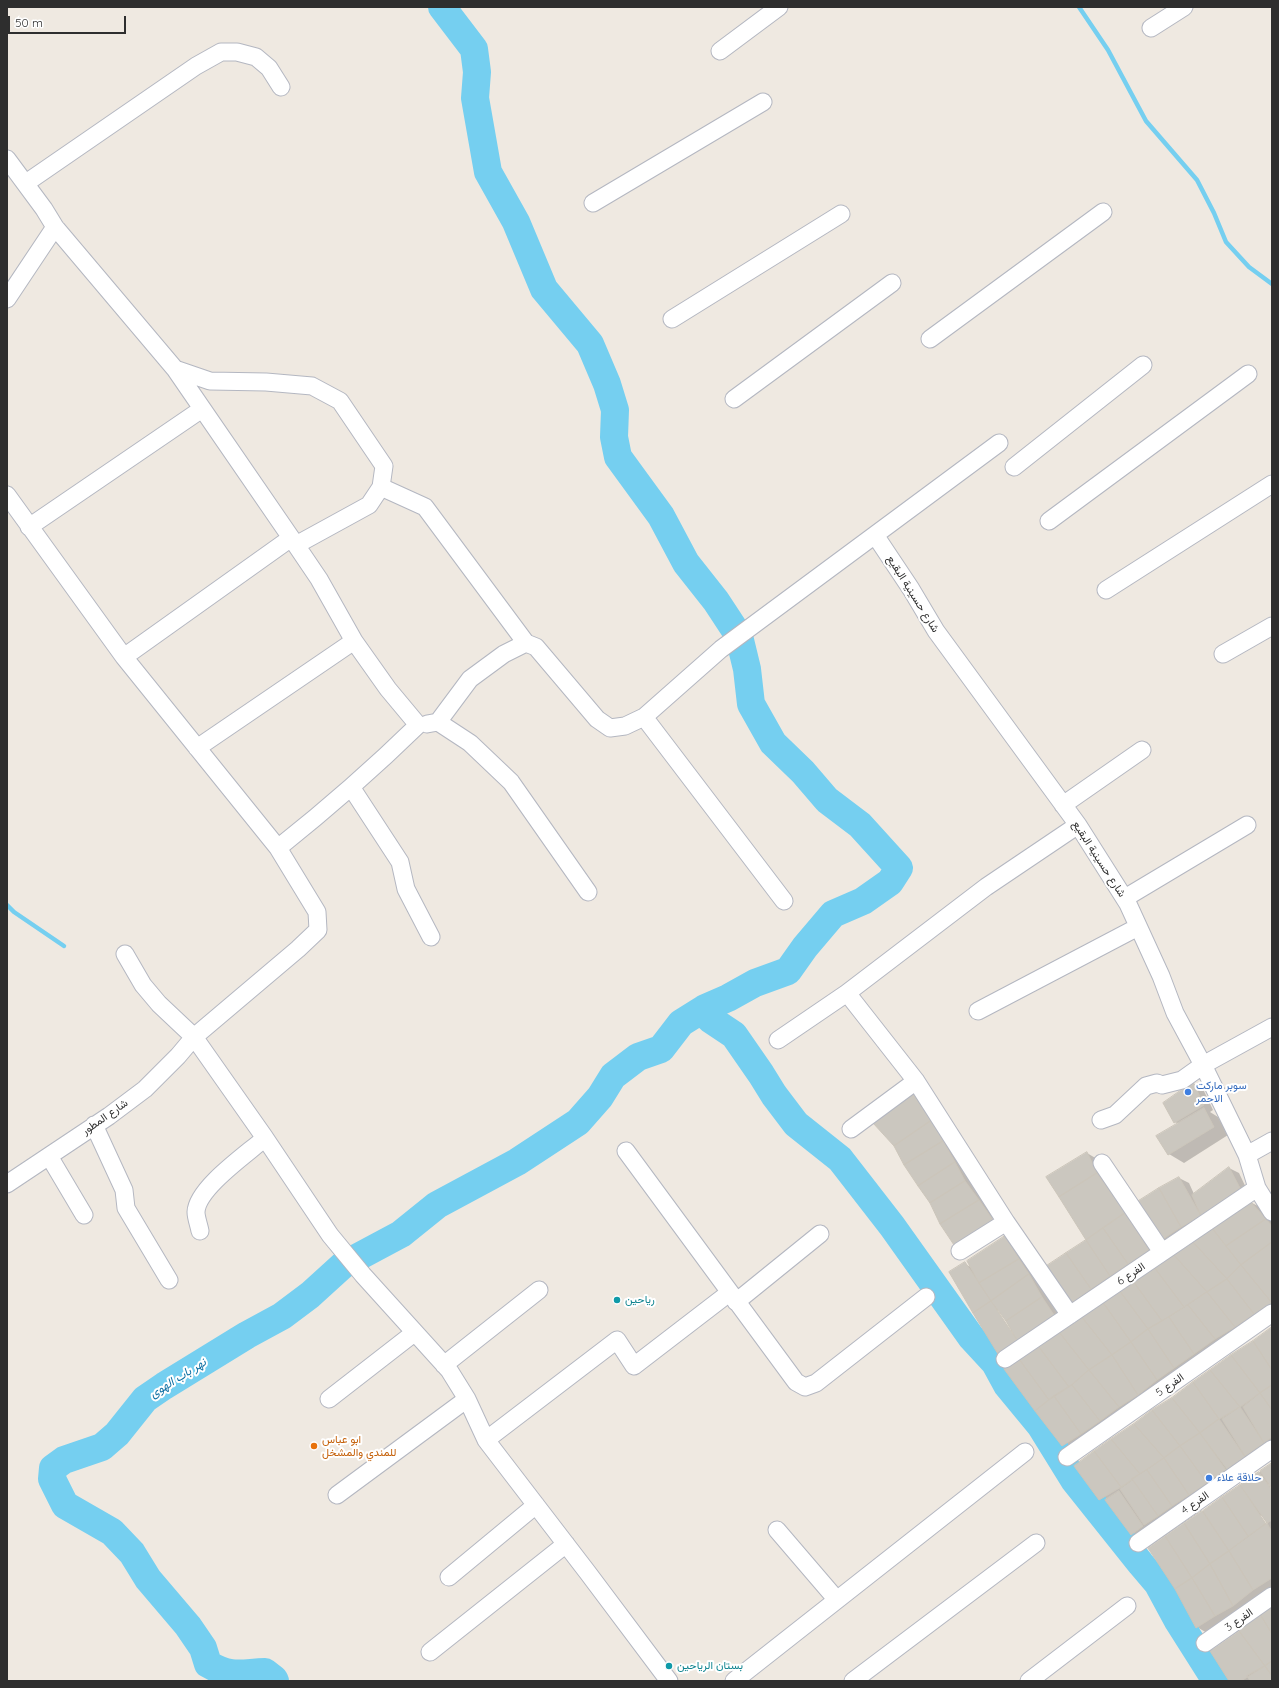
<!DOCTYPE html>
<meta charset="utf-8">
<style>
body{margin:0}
#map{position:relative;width:1279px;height:1688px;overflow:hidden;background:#efe9e1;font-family:Quicksand,sans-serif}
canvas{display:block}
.frame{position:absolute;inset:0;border:8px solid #2e2e2e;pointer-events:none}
.scale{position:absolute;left:8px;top:16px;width:118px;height:18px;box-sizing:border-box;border:2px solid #2e2e2e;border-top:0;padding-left:5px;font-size:12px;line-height:14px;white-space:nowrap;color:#2e2e2e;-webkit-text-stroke:3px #fff;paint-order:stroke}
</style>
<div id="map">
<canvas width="1279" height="1688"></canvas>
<div class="frame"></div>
<div class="scale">50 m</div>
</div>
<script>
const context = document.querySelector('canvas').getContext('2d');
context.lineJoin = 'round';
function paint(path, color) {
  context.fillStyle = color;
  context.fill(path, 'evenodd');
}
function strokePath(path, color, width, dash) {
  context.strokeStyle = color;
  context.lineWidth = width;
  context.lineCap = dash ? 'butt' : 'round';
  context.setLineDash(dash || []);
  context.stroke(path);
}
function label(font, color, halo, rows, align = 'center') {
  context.font = font + ' Quicksand,Vazirmatn,sans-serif';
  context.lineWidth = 4;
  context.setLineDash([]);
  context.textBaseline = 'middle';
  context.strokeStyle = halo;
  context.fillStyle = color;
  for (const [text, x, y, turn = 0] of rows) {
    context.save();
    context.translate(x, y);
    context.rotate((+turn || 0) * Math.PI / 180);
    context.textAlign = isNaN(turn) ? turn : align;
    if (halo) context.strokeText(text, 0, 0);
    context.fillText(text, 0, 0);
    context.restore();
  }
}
const shadow = new Path2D(`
 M 1193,1083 L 1203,1089 L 1213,1110 L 1210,1112 L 1218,1117 L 1228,1135 L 1184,1163 L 1169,1154 L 1179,1124 L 1175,1122 Z
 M 913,1095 L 922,1101 L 941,1127 L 975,1187 L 995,1217 L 958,1242 L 958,1244 L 997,1218 L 1001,1226 L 964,1250 L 955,1244 L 941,1223 L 931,1203 L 905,1164 L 895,1145 L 875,1123 Z
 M 1087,1153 L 1097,1159 L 1158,1256 L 1081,1308 L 1071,1303 L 1087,1240 Z
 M 1229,1168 L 1239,1173 L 1249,1194 L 1170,1246 L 1161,1240 L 1179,1178 L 1189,1183 L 1194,1194 Z
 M 1250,1202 L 1260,1207 L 1272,1222 L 1272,1314 L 1073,1451 L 1063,1445 L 1005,1370 L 1175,1256 Z
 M 1005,1237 L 1014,1243 L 1063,1320 L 1009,1359 L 999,1353 L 965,1264 L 971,1267 ZM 999,1309 L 1014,1334 L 1013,1335 L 997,1311 Z
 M 1272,1328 L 1272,1449 L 1154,1529 L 1147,1525 L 1152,1532 L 1141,1540 L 1132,1534 L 1110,1505 L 1100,1499 Z
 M 1272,1464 L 1272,1487 L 1270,1484 L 1267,1485 L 1272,1492 L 1272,1590 L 1207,1633 L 1197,1627 L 1176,1588 L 1149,1548 ZM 1261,1515 L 1268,1523 L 1266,1525 L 1260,1516 Z
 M 1272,1607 L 1272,1681 L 1230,1681 Z`);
const stream = new Path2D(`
 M 1079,7 L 1108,50 L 1146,121 L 1197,180 L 1214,213 L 1226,242 L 1249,267 L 1272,284
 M 7,905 L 14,912 L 64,946`);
const river = new Path2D(`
 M 442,7 L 474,49 L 477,72 L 475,98 L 488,172 L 516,222 L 544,289 L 590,344 L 607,384 L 615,410 L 614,437 L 618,457 L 661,516 L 686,563 L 716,601 L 739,636 L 747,669 L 751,704 L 773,743 L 803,772 L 827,800 L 860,825 L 899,868 L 890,882 L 863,901 L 833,914 L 805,947 L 788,971 L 755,983 L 728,998 L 705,1008 L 710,1019 L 734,1035 L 761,1074 L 774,1095 L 796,1124 L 840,1159 L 892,1226 L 971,1337 L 995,1363 L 1007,1385 L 1040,1425 L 1074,1480 L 1141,1564 L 1158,1584 L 1178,1621 L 1216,1681
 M 275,1681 L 274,1679 L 265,1672 C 240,1673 232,1678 208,1664 L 203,1648 L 188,1626 L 148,1579 L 132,1553 L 112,1532 L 65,1505 L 52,1479 L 53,1468 L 64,1460 L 102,1447 L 117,1434 L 145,1399 L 164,1386 L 247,1335 L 282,1316 L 310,1295 L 343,1265 L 401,1234 L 437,1205 L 517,1162 L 578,1122 L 600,1097 L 613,1076 L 638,1057 L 661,1049 L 681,1023 L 705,1008`);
const building = new Path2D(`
 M 1193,1082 L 1204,1105 L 1174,1123 L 1163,1103 Z
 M 913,1094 L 932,1120 L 894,1146 L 873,1123 Z
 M 1204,1108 L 1214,1127 L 1168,1155 L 1156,1136 Z
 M 932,1120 L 943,1141 L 904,1165 L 894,1146 Z
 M 943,1141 L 955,1162 L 918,1186 L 904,1165 Z
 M 1087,1152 L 1097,1173 L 1059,1197 L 1046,1177 Z
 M 955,1162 L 965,1181 L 930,1203 L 918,1186 Z
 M 1229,1167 L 1240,1188 L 1201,1216 L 1192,1195 Z
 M 1097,1173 L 1125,1213 L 1086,1240 L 1059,1197 Z
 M 1179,1177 L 1201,1216 L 1181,1227 L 1159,1188 Z
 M 965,1181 L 979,1200 L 940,1224 L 930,1203 Z
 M 1159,1188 L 1181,1227 L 1160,1241 L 1137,1202 Z
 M 979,1200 L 993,1220 L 954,1245 L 940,1224 Z
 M 1250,1201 L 1266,1219 L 1226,1246 L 1212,1228 Z
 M 1125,1213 L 1149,1250 L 1128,1264 L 1103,1228 Z
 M 1266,1219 L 1272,1226 L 1272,1242 L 1241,1265 L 1226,1246 Z
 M 1103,1228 L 1128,1264 L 1110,1276 L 1086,1240 Z
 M 1212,1228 L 1241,1265 L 1227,1279 L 1193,1242 Z
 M 1005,1236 L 1019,1259 L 979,1283 L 967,1261 Z
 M 1086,1240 L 1110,1276 L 1091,1289 L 1066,1253 Z
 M 1193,1242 L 1227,1279 L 1207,1292 L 1174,1255 Z
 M 1272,1242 L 1272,1303 L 1241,1265 Z
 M 1066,1253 L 1091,1289 L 1070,1304 L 1045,1267 Z
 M 1174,1255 L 1207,1292 L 1184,1307 L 1154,1267 Z
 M 1019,1259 L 1029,1274 L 991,1301 L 979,1283 Z
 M 965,1262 L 991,1301 L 973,1313 L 949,1272 Z
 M 1241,1265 L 1272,1303 L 1254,1314 L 1227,1279 Z
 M 1154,1267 L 1184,1307 L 1162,1321 L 1133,1281 Z
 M 1029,1274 L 1042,1297 L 1006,1321 L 991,1301 Z
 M 1227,1279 L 1254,1314 L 1235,1327 L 1207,1292 Z
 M 1133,1281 L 1162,1321 L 1148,1329 L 1119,1290 Z
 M 1119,1290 L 1148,1329 L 1131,1342 L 1102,1301 Z
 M 1207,1292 L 1235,1327 L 1215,1339 L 1188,1305 Z
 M 1042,1297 L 1054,1315 L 1017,1340 L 1006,1321 Z
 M 991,1301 L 1017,1340 L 998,1354 L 973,1313 Z
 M 1102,1301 L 1131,1342 L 1112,1355 L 1081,1316 Z
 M 1188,1305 L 1215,1339 L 1194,1354 L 1169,1317 Z
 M 1081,1316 L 1112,1355 L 1089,1370 L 1059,1332 Z
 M 1169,1317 L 1194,1354 L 1174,1368 L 1148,1329 Z
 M 1272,1327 L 1272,1370 L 1253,1341 Z
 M 1148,1329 L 1174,1368 L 1157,1380 L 1131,1342 Z
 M 1059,1332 L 1089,1370 L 1069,1387 L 1039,1347 Z
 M 1253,1341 L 1272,1370 L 1272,1385 L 1260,1393 L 1231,1355 Z
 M 1131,1342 L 1157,1380 L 1138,1395 L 1112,1355 Z
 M 1039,1347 L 1069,1387 L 1049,1400 L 1019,1359 Z
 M 1112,1355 L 1138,1395 L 1119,1407 L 1089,1370 Z
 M 1231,1355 L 1260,1393 L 1240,1407 L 1210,1370 Z
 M 1019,1359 L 1049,1400 L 1035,1411 L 1004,1369 Z
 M 1089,1370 L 1119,1407 L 1100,1421 L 1072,1385 Z
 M 1210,1370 L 1240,1407 L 1219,1419 L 1193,1382 Z
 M 1193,1382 L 1219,1419 L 1200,1433 L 1172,1398 Z
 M 1072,1385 L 1100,1421 L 1081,1434 L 1054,1396 Z
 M 1272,1385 L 1272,1410 L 1260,1393 Z
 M 1260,1393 L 1272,1410 L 1272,1437 L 1264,1443 L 1243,1407 Z
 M 1054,1396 L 1081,1434 L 1062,1446 L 1035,1411 Z
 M 1172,1398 L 1200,1433 L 1180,1446 L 1152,1410 Z
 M 1240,1407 L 1264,1443 L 1245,1456 L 1222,1419 Z
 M 1152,1410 L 1180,1446 L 1164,1458 L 1134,1424 Z
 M 1219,1419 L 1245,1457 L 1227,1469 L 1200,1433 Z
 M 1134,1424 L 1164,1458 L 1140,1474 L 1111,1439 Z
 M 1200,1433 L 1226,1470 L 1207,1483 L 1180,1446 Z
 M 1111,1439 L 1140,1474 L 1121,1487 L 1094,1451 Z
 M 1180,1446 L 1207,1483 L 1189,1495 L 1164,1458 Z
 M 1094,1451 L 1121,1487 L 1099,1500 L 1074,1466 Z
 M 1164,1458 L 1189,1495 L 1172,1506 L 1147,1470 Z
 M 1272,1463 L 1272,1489 L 1260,1471 Z
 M 1147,1470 L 1172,1506 L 1158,1516 L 1132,1479 Z
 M 1259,1472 L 1272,1490 L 1272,1520 L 1267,1523 L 1240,1485 Z
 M 1133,1480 L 1158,1516 L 1144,1525 L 1120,1489 Z
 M 1240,1485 L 1266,1524 L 1248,1536 L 1222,1497 Z
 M 1119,1491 L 1143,1526 L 1131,1535 L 1105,1500 Z
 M 1222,1497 L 1248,1536 L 1229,1551 L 1203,1511 Z
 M 1202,1511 L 1229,1551 L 1210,1564 L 1184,1523 Z
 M 1184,1523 L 1210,1564 L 1192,1578 L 1165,1536 Z
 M 1267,1523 L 1272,1532 L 1272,1578 L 1253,1590 L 1229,1551 Z
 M 1165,1536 L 1192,1578 L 1175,1589 L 1148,1548 Z
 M 1229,1551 L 1253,1590 L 1233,1606 L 1210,1564 Z
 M 1210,1564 L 1233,1606 L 1215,1616 L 1192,1578 Z
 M 1192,1578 L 1215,1616 L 1196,1628 L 1175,1589 Z
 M 1272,1606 L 1272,1634 L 1260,1614 Z
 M 1260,1614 L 1272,1634 L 1272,1661 L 1265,1666 L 1239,1631 Z
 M 1239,1631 L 1265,1666 L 1241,1681 L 1229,1681 L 1210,1651 Z
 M 1272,1661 L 1272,1676 L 1265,1666 Z
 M 1265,1666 L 1272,1676 L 1272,1681 L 1250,1681 L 1247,1676 Z`);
const street = new Path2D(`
 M 1151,28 L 1184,7
 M 720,51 L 779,7
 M 7,159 L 44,209 L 55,227 L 175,369 L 210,381 L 266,382 L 312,386 L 340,401 L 384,466 L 381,487 L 369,505 L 296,545
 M 26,183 L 196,66 L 221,52 L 237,52 L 256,57 L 269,68 L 281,87
 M 593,203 L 763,102
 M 7,299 L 55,227
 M 672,319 L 841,214
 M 930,339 L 1103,212
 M 734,399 L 892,283
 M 1014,467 L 1143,365
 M 381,487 L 425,507 L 526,643
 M 7,495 L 124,657 L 278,848
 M 1049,521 L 1248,374
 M 29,527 L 202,409
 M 875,535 L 911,589 L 936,631 L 1078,825 L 1128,904 L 1161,976 L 1175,1013 L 1203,1065 L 1247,1155 L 1257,1188 L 1272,1212
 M 1106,590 L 1272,484
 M 1223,654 L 1272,626
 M 124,657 L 291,538
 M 644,717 L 784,901
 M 438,722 L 470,679 L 504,654 L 526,643 L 536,647 L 597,719 L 610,728 L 625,726 L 644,717 L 721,649 L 999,443
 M 427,724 L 438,722 L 470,743 L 511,782 L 588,892
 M 197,748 L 354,641
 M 351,787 L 400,862 L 406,889 L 431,937
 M 1063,805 L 1142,750
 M 1125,898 L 1247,825
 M 125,954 L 143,985 L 159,1004 L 194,1037 L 265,1138 L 330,1235 L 363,1275 L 449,1370 L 467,1399 L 486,1440 L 588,1573 L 669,1681
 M 847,993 L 986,887 L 1078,825
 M 978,1011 L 1138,927
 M 778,1040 L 847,993 L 916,1081 L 1006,1222 L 1070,1315
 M 1101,1120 L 1115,1115 L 1146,1086 L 1157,1083 L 1162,1085 L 1182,1080 L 1203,1065 L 1272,1027
 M 94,1125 L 124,1190 L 126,1208 L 169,1280
 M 851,1129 L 916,1081
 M 626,1151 L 796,1382 L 805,1387 L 816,1383 L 926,1297
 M 1247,1155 L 1272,1141
 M 49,1156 L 84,1215
 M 1102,1163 L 1162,1252
 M 7,1184 L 109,1116 L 145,1089 L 178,1056 L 194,1037 L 298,949 L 318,930 L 317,912 L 278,848 C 327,809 374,768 418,725 L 388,689 L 354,641 L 319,579 L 296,545 L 175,369
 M 200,1231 C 199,1225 196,1218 196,1212 C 197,1188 247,1154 265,1138
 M 960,1251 L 1006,1222
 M 736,1302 L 820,1234
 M 1005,1359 L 1257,1188
 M 444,1365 L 539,1290
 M 329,1399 L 414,1333
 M 486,1440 L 617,1340 L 634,1366 L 729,1293
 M 1067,1457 L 1272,1313
 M 337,1495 L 467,1399
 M 777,1530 L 837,1600
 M 1138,1543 L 1272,1449
 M 449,1577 L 536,1505
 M 1205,1643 L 1272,1596
 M 430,1652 L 566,1544
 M 734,1681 L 1025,1452
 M 853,1681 L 1036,1543
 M 1029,1681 L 1127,1606`);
const markers = [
 [1188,1092,4,"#3f7fe0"],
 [617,1300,4,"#0f9aa8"],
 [314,1446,4,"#e8710a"],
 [1209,1478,4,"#3f7fe0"],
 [669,1666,4,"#0f9aa8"]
];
const streetNames = [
 ["شارع حسينية البقيع",913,594,58],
 ["شارع حسينية البقيع",1099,859,57],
 ["شارع المطور",105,1117,-35],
 ["الفرع 6",1131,1274,-34],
 ["الفرع 5",1170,1385,-35],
 ["الفرع 4",1195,1503,-35],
 ["الفرع 3",1239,1620,-35]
];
const shopNames = [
 ["سوبر ماركت",1196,1086],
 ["الاحمر",1196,1099],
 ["حلاقة علاء",1217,1478]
];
const cultureNames = [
 ["رياحين",625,1300],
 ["بستان الرياحين",677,1666]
];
const foodNames = [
 ["ابو عباس",322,1440],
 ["للمندي والمشخل",322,1453]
];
const waterNames = [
 ["نهر باب الهوى",178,1378,-32]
];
paint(shadow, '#0003');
strokePath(stream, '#75cff0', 4.5);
strokePath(river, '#75cff0', 28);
paint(building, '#cbc7bf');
strokePath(building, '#cbc5ba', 1);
strokePath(street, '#b4b7c1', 19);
strokePath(street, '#fff', 17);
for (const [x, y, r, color] of markers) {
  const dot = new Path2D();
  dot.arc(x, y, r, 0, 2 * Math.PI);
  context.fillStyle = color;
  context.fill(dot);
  strokePath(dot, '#fff', 1.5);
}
label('11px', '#2e2e2e', '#fff', streetNames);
label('11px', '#366cbe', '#fff', shopNames, 'left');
label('11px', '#0d838f', '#fff', cultureNames, 'left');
label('11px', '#c56008', '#fff', foodNames, 'left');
label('italic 12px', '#0d6fa3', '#fff', waterNames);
</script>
